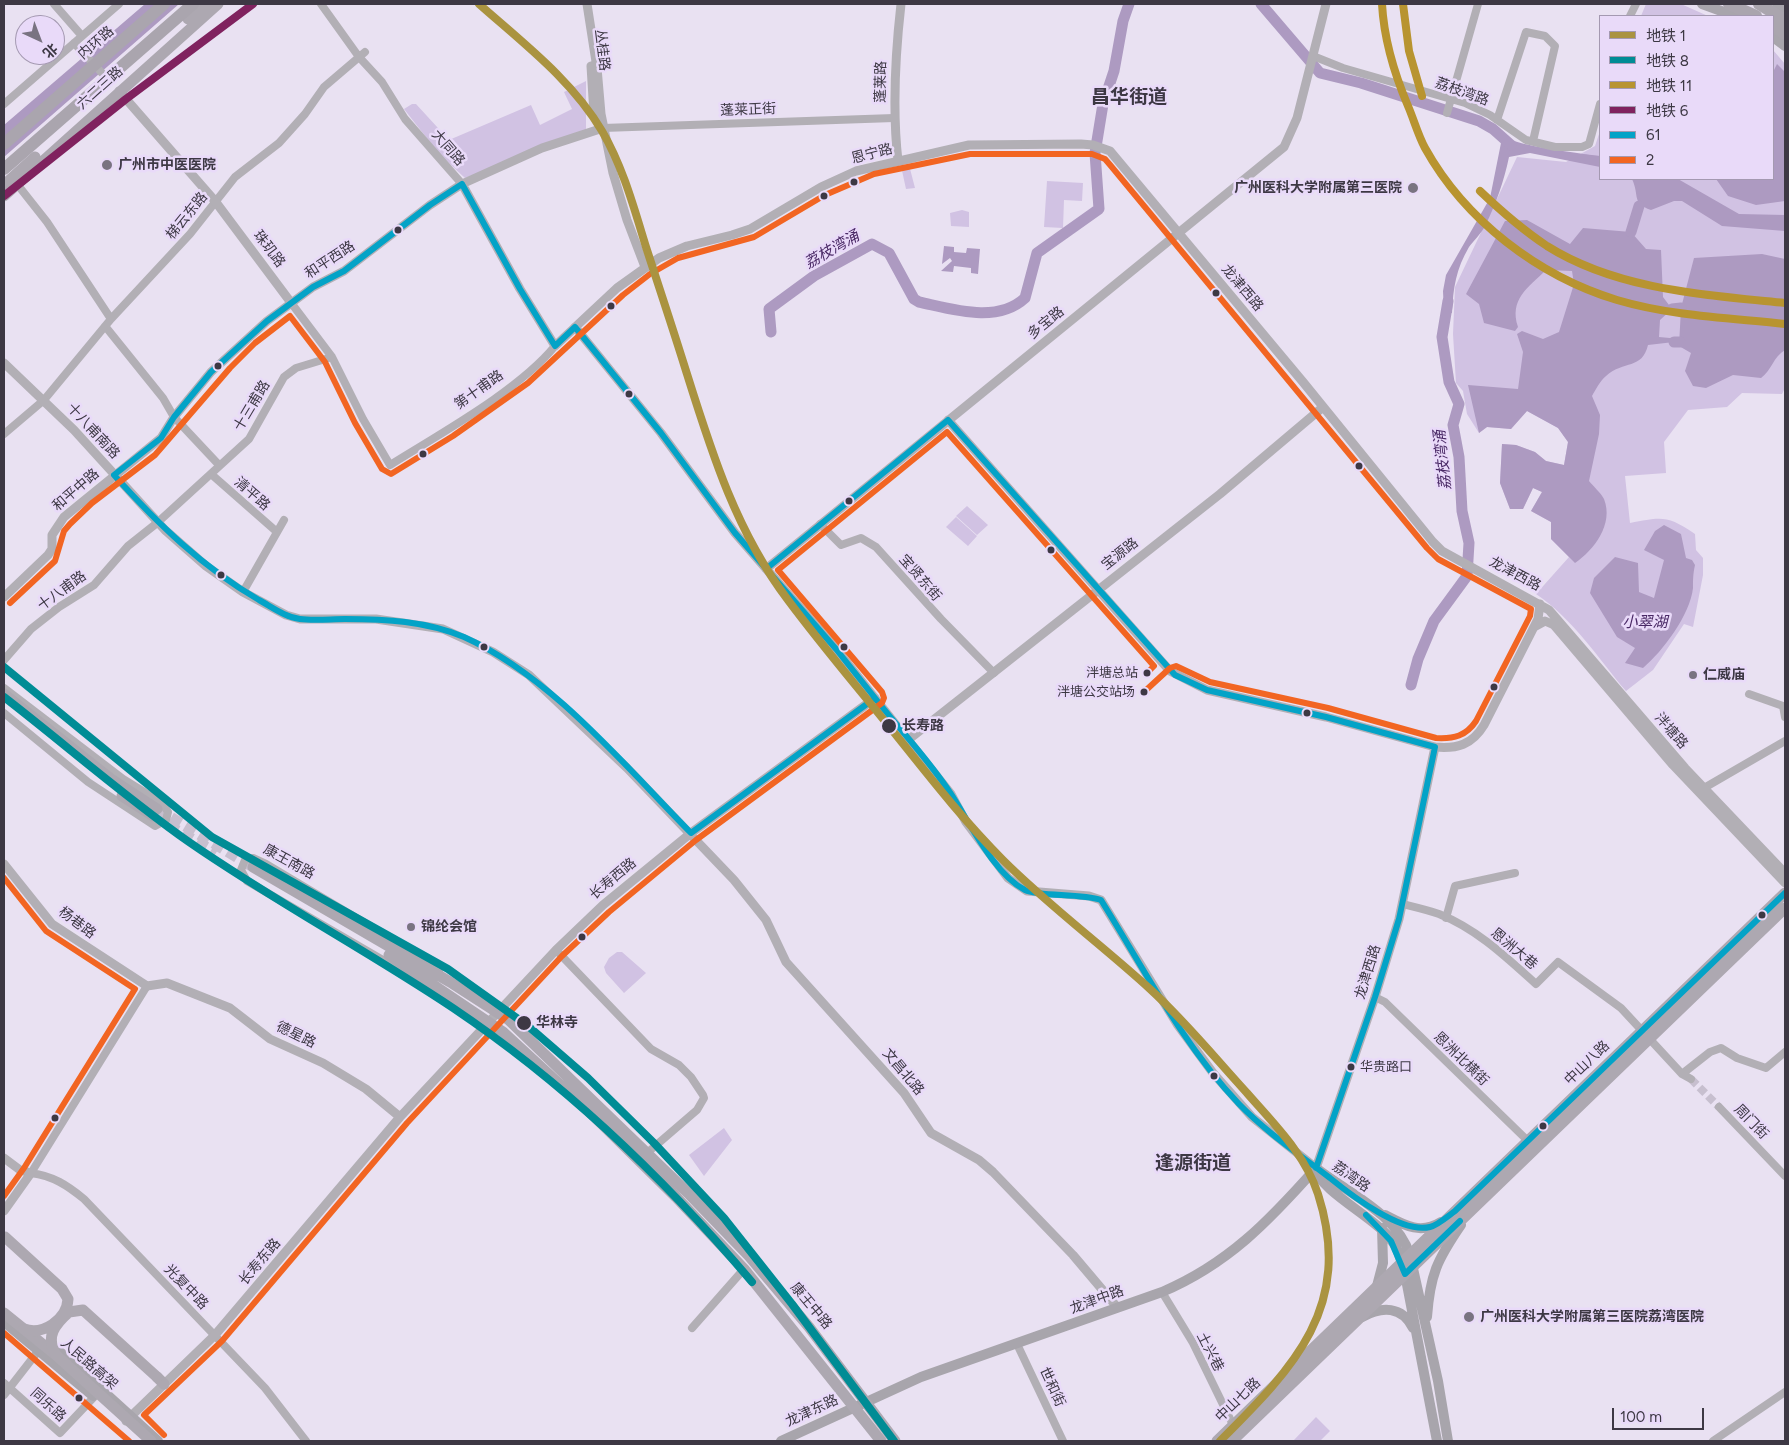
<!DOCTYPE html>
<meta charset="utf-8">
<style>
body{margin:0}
#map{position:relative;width:1789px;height:1445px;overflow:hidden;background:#e9e1f2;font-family:Figtree,"Noto Sans SC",sans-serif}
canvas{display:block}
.frame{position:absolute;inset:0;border:5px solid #3d3844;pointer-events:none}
.legend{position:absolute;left:1599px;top:15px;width:175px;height:165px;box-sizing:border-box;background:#e9daf9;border:1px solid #a499b1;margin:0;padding:6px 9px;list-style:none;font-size:15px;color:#3d3844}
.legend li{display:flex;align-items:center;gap:10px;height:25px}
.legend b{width:25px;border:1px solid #a499b1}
.north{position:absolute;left:15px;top:15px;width:50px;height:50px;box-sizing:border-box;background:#e9daf9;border:1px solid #a499b1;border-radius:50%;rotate:137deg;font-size:14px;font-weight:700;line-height:20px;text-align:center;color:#3d3844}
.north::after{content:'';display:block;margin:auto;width:18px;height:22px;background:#797381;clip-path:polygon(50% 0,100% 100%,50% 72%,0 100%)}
.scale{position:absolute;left:1612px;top:1408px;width:92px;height:22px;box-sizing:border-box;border:2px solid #3d3844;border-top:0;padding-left:6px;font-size:15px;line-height:18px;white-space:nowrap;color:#3d3844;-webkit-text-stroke:4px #e9daf9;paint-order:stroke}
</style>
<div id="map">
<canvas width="1789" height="1445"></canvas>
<div class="frame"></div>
<ul class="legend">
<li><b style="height:6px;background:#aa9340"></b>地铁 1</li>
<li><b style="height:6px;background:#008c95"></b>地铁 8</li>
<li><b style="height:6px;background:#b89430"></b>地铁 11</li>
<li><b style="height:6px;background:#80225f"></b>地铁 6</li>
<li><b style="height:6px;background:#03a3c7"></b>61</li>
<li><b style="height:6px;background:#f26522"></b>2</li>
</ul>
<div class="north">北</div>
<div class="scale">100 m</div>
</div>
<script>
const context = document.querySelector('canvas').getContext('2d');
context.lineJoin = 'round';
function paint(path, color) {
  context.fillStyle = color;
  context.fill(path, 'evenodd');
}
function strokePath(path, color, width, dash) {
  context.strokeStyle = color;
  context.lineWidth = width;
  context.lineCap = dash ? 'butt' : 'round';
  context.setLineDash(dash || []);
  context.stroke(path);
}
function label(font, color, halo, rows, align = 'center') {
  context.font = font + ' Figtree,"Noto Sans SC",sans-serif';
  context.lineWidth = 5;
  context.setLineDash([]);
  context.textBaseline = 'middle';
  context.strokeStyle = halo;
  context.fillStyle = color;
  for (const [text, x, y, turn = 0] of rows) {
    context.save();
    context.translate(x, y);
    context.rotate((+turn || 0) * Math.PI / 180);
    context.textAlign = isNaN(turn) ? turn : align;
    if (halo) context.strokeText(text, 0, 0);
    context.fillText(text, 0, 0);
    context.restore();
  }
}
const green = new Path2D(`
 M 1646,4 L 1681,4 L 1708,16 L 1641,16 Z
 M 1773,50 L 1785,64 L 1785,388 L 1782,394 L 1742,393 L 1727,407 L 1688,410 L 1664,442 L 1666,473 L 1625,476 L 1630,523 C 1662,517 1667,515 1695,534 L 1696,550 L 1703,558 L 1703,575 L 1693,627 L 1684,624 L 1653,670 L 1626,691 C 1599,659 1572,618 1536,594 L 1569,557 L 1551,539 L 1551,522 L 1531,511 L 1542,492 L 1533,488 L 1523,509 L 1510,509 L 1500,483 L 1502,444 L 1516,445 L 1535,452 L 1546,461 L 1564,465 L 1568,442 L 1558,428 L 1527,411 L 1511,429 L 1487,427 L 1479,433 L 1467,414 L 1463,391 L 1456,383 L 1453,334 L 1455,287 L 1517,157 L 1566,162 L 1595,146 L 1600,131 L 1600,179 L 1773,179 Z
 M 586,81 L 586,131 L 465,178 L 440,155 L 404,109 L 412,104 L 416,104 L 449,140 L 531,105 L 540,125 L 572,109 L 564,92 Z
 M 909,165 L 915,188 L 906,189 L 901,166 Z
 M 1047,181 L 1083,183 L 1082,201 L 1064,200 L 1063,228 L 1044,227 Z
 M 962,210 L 969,212 L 969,227 L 951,226 L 950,213 Z
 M 967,506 L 988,525 L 977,535 L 956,516 Z
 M 956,517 L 977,536 L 968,546 L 946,527 Z
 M 617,952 L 622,952 L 646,973 L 624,993 L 606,973 L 604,967 L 609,958 Z
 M 724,1128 L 732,1140 L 704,1176 L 689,1155 Z
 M 1316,1417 L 1330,1431 L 1320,1441 L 1293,1441 Z`);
const water = new Path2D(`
 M 145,4 L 179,4 L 4,157 L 4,125 Z
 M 1777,64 L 1785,72 L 1785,201 L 1756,205 L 1728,196 L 1716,179 L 1773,179 L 1773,72 Z
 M 1509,138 C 1517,146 1585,154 1600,156 L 1600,167 L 1530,153 L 1509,157 C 1504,181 1496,204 1485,226 C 1481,234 1474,240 1469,247 C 1456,269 1453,288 1452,313 L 1444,314 L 1443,291 L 1446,275 L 1490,198 L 1501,143 Z
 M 1632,179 L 1678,179 L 1739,214 L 1785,215 L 1785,231 L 1722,226 L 1682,201 L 1674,201 L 1651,210 C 1631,203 1640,196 1632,179 Z
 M 1527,220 L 1570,244 L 1583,228 L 1631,232 L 1646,249 L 1661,250 L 1663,297 L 1672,309 L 1660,320 L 1659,337 L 1670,338 L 1674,342 L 1648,345 C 1642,370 1624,360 1606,376 C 1600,381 1596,389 1592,396 L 1600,415 L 1599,434 L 1589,481 C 1593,486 1601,493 1604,499 C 1614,524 1594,550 1575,563 L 1551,539 L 1551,522 L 1531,511 L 1542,492 L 1533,488 L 1523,509 L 1510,509 L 1500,483 L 1502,444 L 1516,445 L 1535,452 L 1546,461 L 1564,465 L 1568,442 L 1558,428 L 1527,411 L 1511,429 L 1487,427 L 1479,433 L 1468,385 L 1518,389 L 1523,352 L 1517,334 L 1522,331 L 1543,339 L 1559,332 L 1574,284 L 1572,271 L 1546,270 C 1528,288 1509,299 1518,327 L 1515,331 L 1484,323 L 1479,304 L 1466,294 L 1505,221 Z
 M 944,246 L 954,247 L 954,252 L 966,253 L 967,248 L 980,249 L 978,274 L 971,273 L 971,268 L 954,266 L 953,272 L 941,271 L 952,261 L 950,258 L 942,264 Z
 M 1762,254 L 1785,259 L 1785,350 C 1773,357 1772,370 1761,378 L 1733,375 L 1706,388 L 1693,386 L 1685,371 L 1691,353 L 1679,346 L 1681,308 L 1694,258 Z
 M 1664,525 L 1681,534 L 1686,558 L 1692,560 L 1695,565 C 1693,574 1693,580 1693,588 C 1690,615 1663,651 1643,668 L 1625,663 L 1635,648 L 1617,637 L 1590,593 L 1594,578 L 1615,557 L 1638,563 L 1639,592 L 1654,598 L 1664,560 L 1644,550 L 1655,531 Z`);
const river = new Path2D(`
 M 1261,4 L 1320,73 L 1361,83 L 1479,121 L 1493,129 L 1511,145
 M 1631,232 L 1639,206
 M 1672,309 L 1681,308
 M 771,332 L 769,309 L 814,276 L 872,244 L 889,253 L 914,299 L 919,302 C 952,309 997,324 1025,298 L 1037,253 L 1099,209 L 1095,153 L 1103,104 L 1114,71 L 1123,21 L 1129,4
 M 1674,342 L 1680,342
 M 1411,685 L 1418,659 L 1434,621 L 1467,576 L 1469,543 L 1462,511 L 1459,457 L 1453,425 L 1459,404 L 1449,382 L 1442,337 L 1448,301`);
const minorTunnel = new Path2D(`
 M 1691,1079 L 1719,1107`);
const primaryTunnel = new Path2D(`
 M 157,809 L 253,867
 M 154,817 L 216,853`);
const minor = new Path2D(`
 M 54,4 L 82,36
 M 321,4 L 359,57 L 382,82 L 405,119 L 462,184
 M 1630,16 L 1636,4
 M 74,43 L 102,73
 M 1313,56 L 1343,68 L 1465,103 L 1490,115 L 1526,140 L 1555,147 L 1582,147 L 1589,144 L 1600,104
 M 4,104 L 119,4
 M 1447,113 L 1478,4
 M 1497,120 L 1526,32 L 1545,36 L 1555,46 L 1533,141
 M 603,128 L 894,118
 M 17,184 L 47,222 L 111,319
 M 292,304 L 332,357 L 363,419 L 390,465 C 441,433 518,391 555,346
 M 105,326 L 163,398 L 174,417 L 219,465
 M 4,434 L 44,400 L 111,319 L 190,234 L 235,177 L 279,143 L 305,114 L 324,87 L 365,52
 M 211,474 L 277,532
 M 820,524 L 841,545 L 861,538 L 876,547 L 941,619 L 994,673
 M 243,592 L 284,520
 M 4,660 L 31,629 L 59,607 L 94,585 L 128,546 L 157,523 L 249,439 L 284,377 L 296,368 L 332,357
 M 4,688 L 123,779 L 162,803 L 168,812 L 166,820 L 155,826 L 88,782 L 4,713
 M 1749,694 L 1783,706 L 1785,717
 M 1704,788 L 1785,741
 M 1402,904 C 1414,907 1427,910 1439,914 C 1477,929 1506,957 1536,984 L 1558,962 L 1621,1008 L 1682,1074 L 1691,1079
 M 1446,918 L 1455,886 L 1515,873
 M 556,950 L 651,1049 L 679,1065 L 691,1077 L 703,1095 L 704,1098 L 697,1110 L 647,1153
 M 424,984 L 247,881 L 241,870 L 245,860 L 253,858 L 266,864 L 425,959 L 439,972
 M 147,986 L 31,1173 C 53,1176 67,1185 84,1199 L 265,1388 L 306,1441
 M 1375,997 L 1385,1002 L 1528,1141
 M 1682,1074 L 1710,1052 L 1721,1048 L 1737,1058 L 1766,1068 L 1785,1052
 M 1719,1107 L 1785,1176
 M 1162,1292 L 1193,1343 L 1233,1425
 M 692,1328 L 744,1269
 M 1017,1344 L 1063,1441
 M 4,1383 L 60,1433 L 94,1397
 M 4,1395 L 39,1350
 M 1713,1441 L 1785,1392`);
const tertiary = new Path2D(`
 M 587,4 L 597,68 L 601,114 L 613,173 L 627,220 L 645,267
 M 591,66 L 594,114 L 600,123
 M 119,91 L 215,201 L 292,304
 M 898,161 C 892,108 895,57 901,4
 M 462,184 L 520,289 L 555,346 L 617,288 L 659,258 L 687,246 L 732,235 L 750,229 L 821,187 L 856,171 L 969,145 L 1081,144 L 1093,145 L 1110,151 L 1303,382 L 1433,542 L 1442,551 L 1549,610 L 1685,768 L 1785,873
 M 575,327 L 661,433 L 735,533 L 836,649 L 908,740 L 951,794 L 966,822 L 1008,878 L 1027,891 L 1089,896 L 1101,900 L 1177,1024 L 1213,1073 L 1252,1117 L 1316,1168 L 1375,997 L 1399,919 L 1435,747
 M 4,363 L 74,430 L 165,530 L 206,566 L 243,592 L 286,615 L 300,619 L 376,619 L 443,629 L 493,652 L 529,675 L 627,768 L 734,880 L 766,920 L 786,962 L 904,1093 L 931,1133 L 979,1160 L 993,1172 L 1073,1255 L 1117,1307
 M 948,420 L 1170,671 L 1207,690 L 1326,717 L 1435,747 C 1457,749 1472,745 1484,725 L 1538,619 L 1540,604
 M 766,569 L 1284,147 L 1297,118 L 1326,4
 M 4,597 L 48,555 L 52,549 L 52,535 L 64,517 L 161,438 L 174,417 L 211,372 L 267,321 L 313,287 L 344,271 L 430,205 L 462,184 L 542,148 L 603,128
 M 1534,627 L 1545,621 L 1554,625 L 1673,765 L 1785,883
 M 908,740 L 1220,494 L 1323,407
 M 4,864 L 52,924 L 147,986 L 167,983 L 230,1008 L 270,1039 L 323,1063 L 366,1089 L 400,1117
 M 4,1158 L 20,1170 L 31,1173 L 4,1211
 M 126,1421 L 215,1335 L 400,1117 L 556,950 L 603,905 L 691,833 L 875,698`);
const secondary = new Path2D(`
 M 1702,4 L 1735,16
 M 1777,4 L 1785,8
 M 1773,37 L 1785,46
 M 1316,1168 C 1348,1193 1397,1214 1410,1255 L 1438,1381 L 1448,1441
 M 1316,1169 C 1319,1190 1375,1218 1390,1238 C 1399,1249 1401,1261 1405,1274 L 1437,1441
 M 1385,1215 C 1404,1225 1420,1235 1441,1222
 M 1377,1286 L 1383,1263 L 1382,1228
 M 1362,1317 C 1382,1306 1402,1306 1413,1328
 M 1427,1317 C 1430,1275 1437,1260 1461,1225
 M 4,1322 L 93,1396
 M 59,1351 L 158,1441
 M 781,1441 L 921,1377 L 1162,1292 C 1228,1264 1269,1221 1316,1168`);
const primary = new Path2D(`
 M 188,19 L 206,4
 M 4,185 L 35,157
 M 4,196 L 218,4
 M 4,694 L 111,779 L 157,809
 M 122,796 L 153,816
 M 253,867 L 450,982 L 509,1020 L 688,1193 L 749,1256 L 809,1327 L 895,1441
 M 389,955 L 503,1032 L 595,1117 L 676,1197 L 744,1269 L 881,1441
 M 4,1313 L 56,1355
 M 157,1377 L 164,1384
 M 1217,1441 L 1785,893
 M 1232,1441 L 1785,908`);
const trunk = new Path2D(`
 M 1729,4 L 1756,16
 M 4,169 L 193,4`);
const primaryBridge = new Path2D(`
 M 5,1237 L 62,1289 L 68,1299 C 67,1320 42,1336 24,1329
 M 151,1441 L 56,1355 C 45,1337 55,1324 69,1312 L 83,1310 L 157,1377`);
const trunkBridge = new Path2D(`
 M 1759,4 L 1785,20
 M 1773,26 L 1785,34
 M 4,144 L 164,4`);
const bus1 = new Path2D(`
 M 462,184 L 520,289 L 555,346 L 575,327 L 661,433 L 735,533 L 836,649 L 875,698 L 691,833 C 624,765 551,676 464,637 C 426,621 385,619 345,619 C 331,619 314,621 300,619 C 285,617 272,607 259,600 C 202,567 158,524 114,475 L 161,438 L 174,417 L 211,372 L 267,321 L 313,287 L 344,271 L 430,205 Z
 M 766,569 L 948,420 L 1175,675 L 1207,690 L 1326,717 L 1435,747 L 1399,919 L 1375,997 L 1316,1168
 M 875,698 C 900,730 929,760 951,794 C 970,823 994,874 1025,890 C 1040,897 1080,893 1101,900 C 1144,969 1183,1045 1239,1104 C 1266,1132 1300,1155 1330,1178 C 1352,1196 1402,1234 1430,1227 C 1438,1225 1448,1216 1455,1211 L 1785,893
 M 1366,1215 L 1391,1241 L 1405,1274 L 1460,1221`);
const bus2 = new Path2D(`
 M 10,603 L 55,561 L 64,531 L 70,524 L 92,503 L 155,455 L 230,368 L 255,343 L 290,316 L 325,362 L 355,423 L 382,469 L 391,474 L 453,436 L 528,383 L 623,295 L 650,274 L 678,258 L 754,237 L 825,195 L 874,174 L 970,154 L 1092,154 L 1105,159 L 1111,166 L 1427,548 L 1438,559 L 1531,609 L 1530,616 L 1476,721 C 1466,736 1454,739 1436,738 L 1328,708 L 1210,682 L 1176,666 L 1170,668 L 1144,692
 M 4,878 L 46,931 L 135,989 L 24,1168 L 4,1196
 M 4,1333 L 129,1441
 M 164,1435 L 144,1415 L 222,1341 L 407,1123 L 562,956 L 609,912 L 696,840 L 882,703 L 884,698 L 882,692 L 778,570 L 947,432 L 1154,666 L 1147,673`);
const metro1 = new Path2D(`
 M 479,4 C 523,43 572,80 602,131 C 623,167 634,208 646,247 C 660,290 674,332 687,374 C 712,454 737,533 788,600 C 820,643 854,683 888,725 C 925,771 961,818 1003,860 C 1049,906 1102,945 1150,989 C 1185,1021 1215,1058 1247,1093 C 1274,1124 1305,1154 1318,1194 C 1354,1307 1294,1367 1220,1441`);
const metro2 = new Path2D(`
 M 4,667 L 212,837 L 448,969 L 528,1026 L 588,1078 L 654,1143 L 724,1218 L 792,1304 L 894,1441
 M 4,697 C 66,745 125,797 189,842 C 274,901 366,950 453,1008 C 566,1084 664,1178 752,1282`);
const metro3 = new Path2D(`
 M 1382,4 C 1384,40 1394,73 1408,106 C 1414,120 1418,135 1425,148 C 1465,220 1538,276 1617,300 C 1671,316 1729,318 1785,324
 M 1403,4 L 1409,51 L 1422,96
 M 1480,191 C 1501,211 1523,230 1547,246 C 1617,290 1705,295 1785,303`);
const metro4 = new Path2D(`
 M 4,196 L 126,99 L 253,4`);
const markers = [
 [107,165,6,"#797381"],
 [854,182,4.5,"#3d3844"],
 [1413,188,6,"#797381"],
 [824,196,4.5,"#3d3844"],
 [398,230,4.5,"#3d3844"],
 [1216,293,4.5,"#3d3844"],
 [611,306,4.5,"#3d3844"],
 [218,366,4.5,"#3d3844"],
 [629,394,4.5,"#3d3844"],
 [423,454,4.5,"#3d3844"],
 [1359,466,4.5,"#3d3844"],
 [849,501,4.5,"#3d3844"],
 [1051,550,4.5,"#3d3844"],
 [221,575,4.5,"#3d3844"],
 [484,647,4.5,"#3d3844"],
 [844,647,4.5,"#3d3844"],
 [1147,673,4.5,"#3d3844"],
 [1693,675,5,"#797381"],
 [1494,687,4.5,"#3d3844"],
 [1144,692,4.5,"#3d3844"],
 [1307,713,4.5,"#3d3844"],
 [889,726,8,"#3d3844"],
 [1762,915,4.5,"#3d3844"],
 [411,927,5,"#797381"],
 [582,937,4.5,"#3d3844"],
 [524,1023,8,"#3d3844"],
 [1351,1067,4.5,"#3d3844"],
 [1214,1076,4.5,"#3d3844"],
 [55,1118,4.5,"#3d3844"],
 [1543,1126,4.5,"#3d3844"],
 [1469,1317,6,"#797381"],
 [79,1398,4.5,"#3d3844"]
];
const busNames = [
 ["泮塘总站",1138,673],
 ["泮塘公交站场",1135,692],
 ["华贵路口",1360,1067,"left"]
];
const streetNames = [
 ["内环路",96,43,-41],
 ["丛桂路",602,50,83],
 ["蓬莱路",881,82,-89],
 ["六二三路",100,88,-42],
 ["荔枝湾路",1462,92,20],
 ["蓬莱正街",748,110,-2],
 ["大同路",448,148,49],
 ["恩宁路",872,154,-15],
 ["梯云东路",187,216,-51],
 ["珠玑路",269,249,53],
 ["和平西路",330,260,-33],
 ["龙津西路",1242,288,50],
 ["多宝路",1046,323,-39],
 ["第十甫路",479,390,-35],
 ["十三甫路",252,406,-59],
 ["十八甫南路",93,431,47],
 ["和平中路",76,490,-41],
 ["清平路",252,494,41],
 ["宝源路",1120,554,-38],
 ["龙津西路",1515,574,28],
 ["宝贤东街",920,578,49],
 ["十八甫路",62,591,-36],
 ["泮塘路",1671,731,49],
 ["康王南路",289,862,29],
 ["长寿西路",613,879,-40],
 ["杨巷路",77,923,37],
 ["恩洲大巷",1514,949,40],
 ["龙津西路",1368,972,-73],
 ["德星路",296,1035,26],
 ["恩洲北横街",1461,1059,44],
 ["中山八路",1587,1063,-44],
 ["文昌北路",903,1072,50],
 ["周门街",1751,1122,46],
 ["荔湾路",1351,1177,35],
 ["长寿东路",260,1262,-50],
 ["光复中路",186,1287,46],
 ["龙津中路",1097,1300,-20],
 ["康王中路",811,1306,50],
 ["土兴巷",1210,1352,63],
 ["人民路高架",89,1364,41],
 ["世和街",1052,1387,65],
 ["中山七路",1238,1400,-44],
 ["同乐路",48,1405,42],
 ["龙津东路",812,1411,-25]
];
const poiNames = [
 ["广州市中医医院",118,165],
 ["广州医科大学附属第三医院",1402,188,"right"],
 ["仁威庙",1703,675],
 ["锦纶会馆",421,927],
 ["广州医科大学附属第三医院荔湾医院",1480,1317]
];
const stopNames = [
 ["长寿路",902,726],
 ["华林寺",536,1023]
];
const waterNames = [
 ["荔枝湾涌",832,250,-30],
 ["荔枝湾涌",1443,460,-96],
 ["小翠湖",1645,623]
];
const districtNames = [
 ["昌华街道",1129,97],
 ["逢源街道",1193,1163]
];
paint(green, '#d1c2e3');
paint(water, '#ad9ac1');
strokePath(river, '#ad9ac1', 11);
strokePath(minorTunnel, '#c7bfcf', 8, [8, 4]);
strokePath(primaryTunnel, '#c7bfcf', 11, [11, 5.5]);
strokePath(minor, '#b2afb5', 8);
strokePath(tertiary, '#b2afb5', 9);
strokePath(secondary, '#a8a5ac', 10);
strokePath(primary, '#ada8b1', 11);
strokePath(trunk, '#aaa5ae', 12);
strokePath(primaryBridge, '#ada8b1', 11);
strokePath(trunkBridge, '#aaa5ae', 12);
strokePath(bus1, '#03a3c7', 6);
strokePath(bus2, '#f26522', 6);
strokePath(metro1, '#aa9340', 8);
strokePath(metro2, '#008c95', 8);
strokePath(metro3, '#b89430', 8);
strokePath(metro4, '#80225f', 8);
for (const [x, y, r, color] of markers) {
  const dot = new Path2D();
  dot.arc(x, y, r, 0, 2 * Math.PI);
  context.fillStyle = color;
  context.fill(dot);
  strokePath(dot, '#e9daf9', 2);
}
label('13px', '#3d3844', '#e9daf9', busNames, 'right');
label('14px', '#3d3844', '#e9daf9', streetNames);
label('bold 14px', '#3d3844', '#e9daf9', poiNames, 'left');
label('bold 14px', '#3d3844', '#e9daf9', stopNames, 'left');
label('italic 15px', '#492865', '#e9daf9', waterNames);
label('bold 19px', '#3d3844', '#e9daf9', districtNames);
</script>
